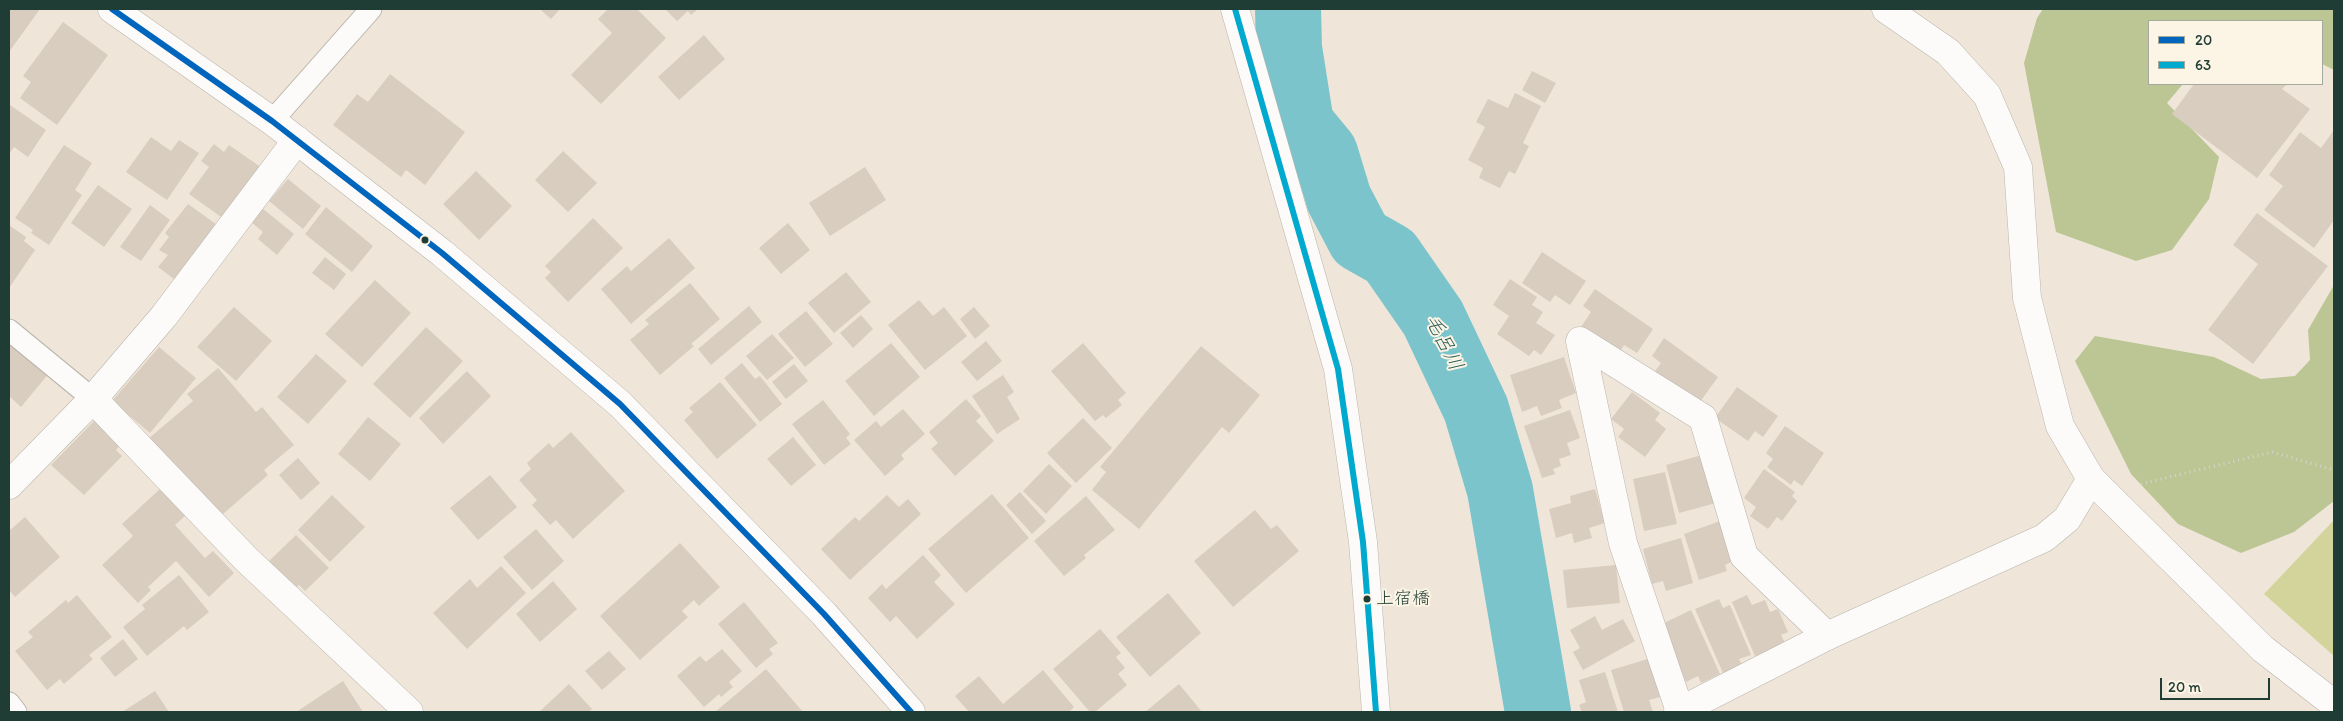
<!DOCTYPE html>
<meta charset="utf-8">
<style>
body{margin:0}
#map{position:relative;width:2343px;height:721px;overflow:hidden;background:#efe6d9;font-family:Itim,sans-serif}
canvas{display:block}
.frame{position:absolute;inset:0;border:10px solid #1f3d34;pointer-events:none}
.legend{position:absolute;left:2148px;top:20px;width:175px;height:65px;box-sizing:border-box;background:#fcf5e5;border:1px solid #a4ab9e;margin:0;padding:6px 9px;list-style:none;font-size:15px;color:#1f3d34}
.legend li{display:flex;align-items:center;gap:10px;height:25px}
.legend b{width:25px;border:1px solid #a4ab9e}
.scale{position:absolute;left:2160px;top:678px;width:110px;height:22px;box-sizing:border-box;border:2px solid #1f3d34;border-top:0;padding-left:6px;font-size:15px;line-height:18px;white-space:nowrap;color:#1f3d34;-webkit-text-stroke:4px #fcf5e5;paint-order:stroke}
</style>
<div id="map">
<canvas width="2343" height="721"></canvas>
<div class="frame"></div>
<ul class="legend">
<li><b style="height:6px;background:#0065bd"></b>20</li>
<li><b style="height:6px;background:#00a9ce"></b>63</li>
</ul>
<div class="scale">20 m</div>
</div>
<script>
const context = document.querySelector('canvas').getContext('2d');
context.lineJoin = 'round';
function paint(path, color) {
  context.fillStyle = color;
  context.fill(path, 'evenodd');
}
function strokePath(path, color, width, dash) {
  context.strokeStyle = color;
  context.lineWidth = width;
  context.lineCap = dash ? 'butt' : 'round';
  context.setLineDash(dash || []);
  context.stroke(path);
}
function label(font, color, halo, rows, align = 'center') {
  context.font = font + ' Itim,"Klee One",sans-serif';
  context.lineWidth = 4;
  context.setLineDash([]);
  context.textBaseline = 'middle';
  context.strokeStyle = halo;
  context.fillStyle = color;
  for (const [text, x, y, turn = 0] of rows) {
    context.save();
    context.translate(x, y);
    context.rotate((+turn || 0) * Math.PI / 180);
    context.textAlign = isNaN(turn) ? turn : align;
    if (halo) context.strokeText(text, 0, 0);
    context.fillText(text, 0, 0);
    context.restore();
  }
}
const green = new Path2D(`
 M 2334,520 L 2334,656 L 2264,594 Z`);
const forest = new Path2D(`
 M 2043,9 L 2334,9 L 2334,70 L 2322,64 L 2322,21 L 2149,21 L 2149,84 L 2183,84 L 2167,103 L 2219,157 L 2209,199 L 2172,250 L 2136,261 L 2056,232 L 2024,63 L 2037,18 Z
 M 2334,285 L 2334,501 L 2294,532 L 2241,553 L 2178,524 L 2131,474 L 2075,361 L 2095,336 L 2214,357 L 2261,379 L 2295,376 L 2310,360 L 2308,330 Z`);
const river = new Path2D(`
 M 1288,9 L 1289,48 L 1301,124 L 1325,153 L 1339,199 L 1360,239 L 1390,256 L 1433,318 L 1476,409 L 1500,490 L 1538,712`);
const building = new Path2D(`
 M 9,9 L 40,9 L 9,52 Z
 M 540,9 L 560,9 L 551,19 Z
 M 608,9 L 637,9 L 666,38 L 601,104 L 571,75 L 612,33 L 598,19 Z
 M 665,9 L 698,9 L 691,15 L 688,11 L 677,21 Z
 M 63,22 L 108,55 L 57,125 L 20,98 L 31,82 L 23,76 Z
 M 704,35 L 725,59 L 679,100 L 658,77 Z
 M 1532,71 L 1556,83 L 1545,103 L 1522,90 Z
 M 390,74 L 465,132 L 425,185 L 406,170 L 401,177 L 333,125 L 357,94 L 368,102 Z
 M 2194,84 L 2287,84 L 2282,89 L 2310,109 L 2257,178 L 2172,114 Z
 M 1515,93 L 1541,106 L 1523,143 L 1529,146 L 1515,174 L 1509,171 L 1500,188 L 1479,178 L 1483,168 L 1468,160 L 1485,127 L 1476,122 L 1488,99 L 1508,108 Z
 M 10,105 L 46,130 L 28,157 L 14,147 L 9,154 Z
 M 2334,130 L 2334,220 L 2314,248 L 2264,210 L 2283,186 L 2269,175 L 2300,132 L 2321,148 Z
 M 151,137 L 171,151 L 179,140 L 199,153 L 167,200 L 126,172 Z
 M 214,144 L 224,152 L 229,145 L 262,168 L 224,219 L 189,194 L 209,167 L 201,161 Z
 M 64,145 L 92,163 L 75,190 L 82,195 L 49,245 L 31,233 L 33,230 L 15,218 Z
 M 563,151 L 597,183 L 568,212 L 535,180 Z
 M 865,167 L 886,200 L 830,236 L 809,203 Z
 M 476,171 L 512,206 L 479,240 L 443,204 Z
 M 288,179 L 321,206 L 303,229 L 269,201 Z
 M 98,185 L 132,209 L 104,247 L 71,223 Z
 M 188,204 L 220,227 L 178,282 L 158,267 L 168,255 L 159,250 L 169,237 L 165,233 Z
 M 150,205 L 170,220 L 141,261 L 120,247 Z
 M 326,207 L 373,246 L 352,272 L 305,234 Z
 M 262,208 L 294,234 L 277,255 L 258,239 L 263,232 L 250,221 Z
 M 2257,213 L 2328,266 L 2253,364 L 2208,330 L 2258,264 L 2233,245 Z
 M 593,218 L 623,248 L 568,302 L 545,278 L 551,272 L 545,266 Z
 M 788,223 L 810,250 L 781,274 L 759,248 Z
 M 9,225 L 26,237 L 24,241 L 35,250 L 9,288 Z
 M 669,238 L 695,268 L 631,324 L 601,289 L 627,266 L 631,271 Z
 M 1542,252 L 1586,281 L 1570,305 L 1555,295 L 1550,302 L 1522,283 Z
 M 325,257 L 346,274 L 334,290 L 312,273 Z
 M 846,272 L 871,302 L 834,333 L 808,303 Z
 M 1510,279 L 1537,297 L 1532,305 L 1543,312 L 1536,323 L 1555,335 L 1541,355 L 1534,350 L 1529,356 L 1497,334 L 1509,316 L 1493,305 Z
 M 375,280 L 411,313 L 362,367 L 325,334 Z
 M 690,283 L 720,319 L 691,344 L 694,346 L 660,375 L 630,340 L 649,324 L 645,320 Z
 M 1595,289 L 1653,329 L 1637,353 L 1624,345 L 1619,353 L 1581,327 L 1591,312 L 1583,306 Z
 M 919,300 L 933,316 L 944,307 L 967,336 L 925,370 L 888,325 Z
 M 749,306 L 762,322 L 711,365 L 698,349 Z
 M 234,307 L 272,341 L 236,381 L 197,347 Z
 M 974,307 L 990,326 L 975,339 L 960,319 Z
 M 806,311 L 833,344 L 805,367 L 778,334 Z
 M 861,315 L 873,329 L 853,348 L 840,333 Z
 M 426,327 L 463,361 L 410,418 L 373,384 Z
 M 772,334 L 794,358 L 767,380 L 746,356 Z
 M 9,338 L 50,372 L 21,407 L 9,396 Z
 M 1664,338 L 1718,377 L 1697,406 L 1652,375 L 1661,363 L 1652,356 Z
 M 986,341 L 1002,361 L 977,381 L 961,362 Z
 M 891,343 L 920,377 L 874,416 L 845,381 Z
 M 1083,343 L 1126,393 L 1118,400 L 1122,405 L 1106,418 L 1103,415 L 1095,421 L 1051,371 Z
 M 1201,346 L 1260,395 L 1229,433 L 1222,427 L 1139,529 L 1092,490 L 1106,472 L 1100,467 Z
 M 159,347 L 196,378 L 150,433 L 112,401 Z
 M 316,354 L 347,381 L 308,424 L 277,397 Z
 M 1564,357 L 1576,393 L 1559,400 L 1562,408 L 1541,416 L 1537,406 L 1522,412 L 1510,375 Z
 M 742,363 L 755,379 L 760,376 L 782,404 L 760,422 L 724,378 Z
 M 794,364 L 808,381 L 786,399 L 772,382 Z
 M 218,368 L 256,412 L 262,407 L 294,445 L 264,470 L 268,475 L 216,520 L 148,439 L 193,401 L 187,394 Z
 M 467,371 L 491,396 L 443,444 L 419,418 Z
 M 1003,375 L 1014,392 L 1007,397 L 1020,419 L 997,434 L 972,396 Z
 M 720,382 L 757,425 L 717,459 L 684,420 L 693,412 L 689,408 Z
 M 1737,387 L 1778,416 L 1763,437 L 1755,431 L 1748,441 L 1715,418 Z
 M 1632,392 L 1660,413 L 1655,420 L 1666,429 L 1645,457 L 1618,437 L 1624,429 L 1611,419 Z
 M 966,399 L 981,416 L 976,421 L 994,441 L 955,476 L 931,449 L 938,443 L 929,432 Z
 M 823,400 L 850,434 L 846,438 L 851,444 L 824,465 L 792,424 Z
 M 903,409 L 925,434 L 901,455 L 904,459 L 885,476 L 854,440 L 876,421 L 881,427 Z
 M 1570,410 L 1580,438 L 1567,443 L 1571,455 L 1559,459 L 1561,466 L 1553,469 L 1555,474 L 1542,478 L 1524,426 Z
 M 368,417 L 401,444 L 370,481 L 338,454 Z
 M 97,418 L 122,443 L 116,450 L 122,456 L 84,495 L 51,465 Z
 M 1083,418 L 1112,448 L 1076,483 L 1047,453 Z
 M 1785,426 L 1824,453 L 1802,486 L 1794,480 L 1791,485 L 1767,467 L 1773,459 L 1766,453 Z
 M 571,432 L 625,491 L 573,539 L 556,520 L 550,525 L 532,505 L 537,500 L 519,480 L 531,469 L 527,463 L 549,443 L 553,448 Z
 M 793,437 L 816,465 L 791,486 L 767,459 Z
 M 1702,455 L 1716,503 L 1679,513 L 1666,465 Z
 M 298,458 L 320,483 L 301,500 L 279,475 Z
 M 1049,464 L 1072,486 L 1046,514 L 1023,491 Z
 M 1764,469 L 1795,492 L 1792,496 L 1797,501 L 1782,521 L 1777,517 L 1768,529 L 1750,516 L 1756,507 L 1744,498 Z
 M 1665,472 L 1677,524 L 1644,531 L 1633,479 Z
 M 490,475 L 517,507 L 478,540 L 450,508 Z
 M 161,488 L 186,515 L 175,525 L 205,558 L 213,551 L 234,573 L 209,597 L 176,561 L 148,587 L 151,590 L 138,603 L 102,565 L 133,536 L 122,524 Z
 M 1595,489 L 1605,523 L 1589,528 L 1592,538 L 1574,543 L 1572,533 L 1556,538 L 1549,509 L 1571,503 L 1570,496 Z
 M 1020,492 L 1046,521 L 1032,534 L 1006,505 Z
 M 992,494 L 1029,538 L 966,593 L 928,549 Z
 M 332,495 L 365,527 L 330,562 L 298,530 Z
 M 887,495 L 899,507 L 908,499 L 921,514 L 850,580 L 821,549 L 855,517 L 859,521 Z
 M 1086,496 L 1115,530 L 1084,555 L 1086,558 L 1064,576 L 1034,541 Z
 M 1255,510 L 1271,529 L 1277,525 L 1299,551 L 1233,607 L 1194,561 Z
 M 25,517 L 60,557 L 15,597 L 9,590 L 9,531 Z
 M 1720,521 L 1733,561 L 1725,565 L 1727,571 L 1699,580 L 1684,534 Z
 M 536,529 L 564,561 L 532,590 L 503,557 Z
 M 296,535 L 329,568 L 305,591 L 299,585 L 295,589 L 268,562 Z
 M 1681,538 L 1693,583 L 1666,591 L 1663,581 L 1652,584 L 1643,549 Z
 M 680,543 L 720,587 L 699,606 L 694,600 L 682,611 L 688,617 L 640,660 L 600,616 Z
 M 923,555 L 941,575 L 934,582 L 955,604 L 917,639 L 896,616 L 890,622 L 868,598 L 882,584 L 886,589 Z
 M 1616,565 L 1620,603 L 1567,608 L 1563,570 Z
 M 501,566 L 526,593 L 467,649 L 433,613 L 470,579 L 477,588 Z
 M 179,575 L 209,612 L 187,630 L 184,626 L 147,656 L 123,627 L 145,609 L 142,605 Z
 M 553,581 L 577,609 L 540,642 L 516,614 Z
 M 1168,593 L 1201,633 L 1150,677 L 1116,637 Z
 M 77,595 L 112,637 L 89,655 L 93,659 L 64,684 L 60,679 L 47,690 L 15,651 L 33,637 L 28,632 L 66,600 L 68,603 Z
 M 1747,595 L 1752,605 L 1765,600 L 1770,612 L 1778,609 L 1788,632 L 1781,635 L 1785,643 L 1755,656 L 1732,602 Z
 M 1719,599 L 1723,608 L 1730,605 L 1751,655 L 1739,659 L 1742,665 L 1723,673 L 1695,609 Z
 M 744,602 L 778,643 L 769,649 L 773,654 L 756,668 L 718,624 Z
 M 1691,610 L 1720,674 L 1701,683 L 1698,676 L 1686,682 L 1660,625 Z
 M 1595,616 L 1602,630 L 1623,619 L 1635,641 L 1583,670 L 1573,652 L 1580,648 L 1570,630 Z
 M 1100,629 L 1121,653 L 1116,657 L 1125,668 L 1118,674 L 1127,685 L 1095,712 L 1090,712 L 1053,669 Z
 M 123,639 L 138,659 L 115,677 L 100,658 Z
 M 722,649 L 742,671 L 729,682 L 733,687 L 721,697 L 719,694 L 704,707 L 677,676 L 700,656 L 706,662 Z
 M 609,651 L 626,669 L 602,690 L 585,671 Z
 M 1648,659 L 1660,697 L 1649,700 L 1653,712 L 1624,712 L 1611,670 Z
 M 766,669 L 803,712 L 715,712 Z
 M 1043,670 L 1074,707 L 1069,712 L 969,712 L 955,696 L 979,676 L 1003,704 Z
 M 1605,672 L 1618,712 L 1582,712 L 1579,705 L 1586,702 L 1579,680 Z
 M 343,681 L 363,712 L 296,712 Z
 M 569,684 L 592,709 L 588,712 L 539,712 Z
 M 1179,684 L 1202,712 L 1145,712 Z
 M 155,691 L 169,712 L 122,712 Z`);
const path = new Path2D(`
 M 2141,484 L 2272,452 L 2334,470`);
const lane = new Path2D(`
 M 272,121 L 371,9
 M 9,330 L 93,399
 M 9,703 L 16,712`);
const street = new Path2D(`
 M 1235,9 L 1338,369 L 1363,542 L 1376,712
 M 1886,9 L 1948,52 L 1987,95 L 2018,167 L 2027,298 L 2060,426 L 2091,479 L 2107,495
 M 93,399 L 246,559 L 409,712
 M 9,485 L 93,399 L 164,316 L 297,140
 M 1680,711 L 1623,543 L 1580,341 L 1703,418 L 1744,556 L 1827,636`);
const secondary = new Path2D(`
 M 2107,495 L 2263,649 L 2334,704
 M 1678,712 L 1827,636 L 2044,538 L 2067,519 L 2091,479`);
const primary = new Path2D(`
 M 112,9 L 272,121 L 442,253 L 620,404 L 824,614 L 911,712`);
const bus1 = new Path2D(`
 M 112,9 L 272,121 L 442,253 L 620,404 L 824,614 L 911,712`);
const bus2 = new Path2D(`
 M 1235,9 L 1338,369 L 1363,542 L 1376,712`);
const markers = [
 [425,240,4.5,"#1f3d34"],
 [1367,599,4.5,"#1f3d34"]
];
const busNames = [
 ["上宿橋",1376,599]
];
const waterNames = [
 ["毛呂川",1443,343,63]
];
paint(green, '#d2d49b');
paint(forest, '#bcc694');
strokePath(river, '#7cc4cc', 66);
paint(building, '#d8cdbf');
strokePath(lane, '#b8b5ac', 23);
strokePath(street, '#b8b5ac', 29);
strokePath(secondary, '#b8b5ac', 29);
strokePath(primary, '#b8b5ac', 29);
strokePath(path, '#d5d4d0', 3, [1, 4]);
strokePath(lane, '#fdfbf9', 21);
strokePath(street, '#fdfbf9', 28);
strokePath(secondary, '#fdfbf9', 28);
strokePath(primary, '#fdfbf9', 28);
strokePath(bus1, '#0065bd', 6);
strokePath(bus2, '#00a9ce', 6);
for (const [x, y, r, color] of markers) {
  const dot = new Path2D();
  dot.arc(x, y, r, 0, 2 * Math.PI);
  context.fillStyle = color;
  context.fill(dot);
  strokePath(dot, '#fcf5e5', 2);
}
label('18px', '#1f3d34', '#fcf5e5', busNames, 'left');
label('italic 20px', '#2a5b58', '#fcf5e5', waterNames);
</script>
